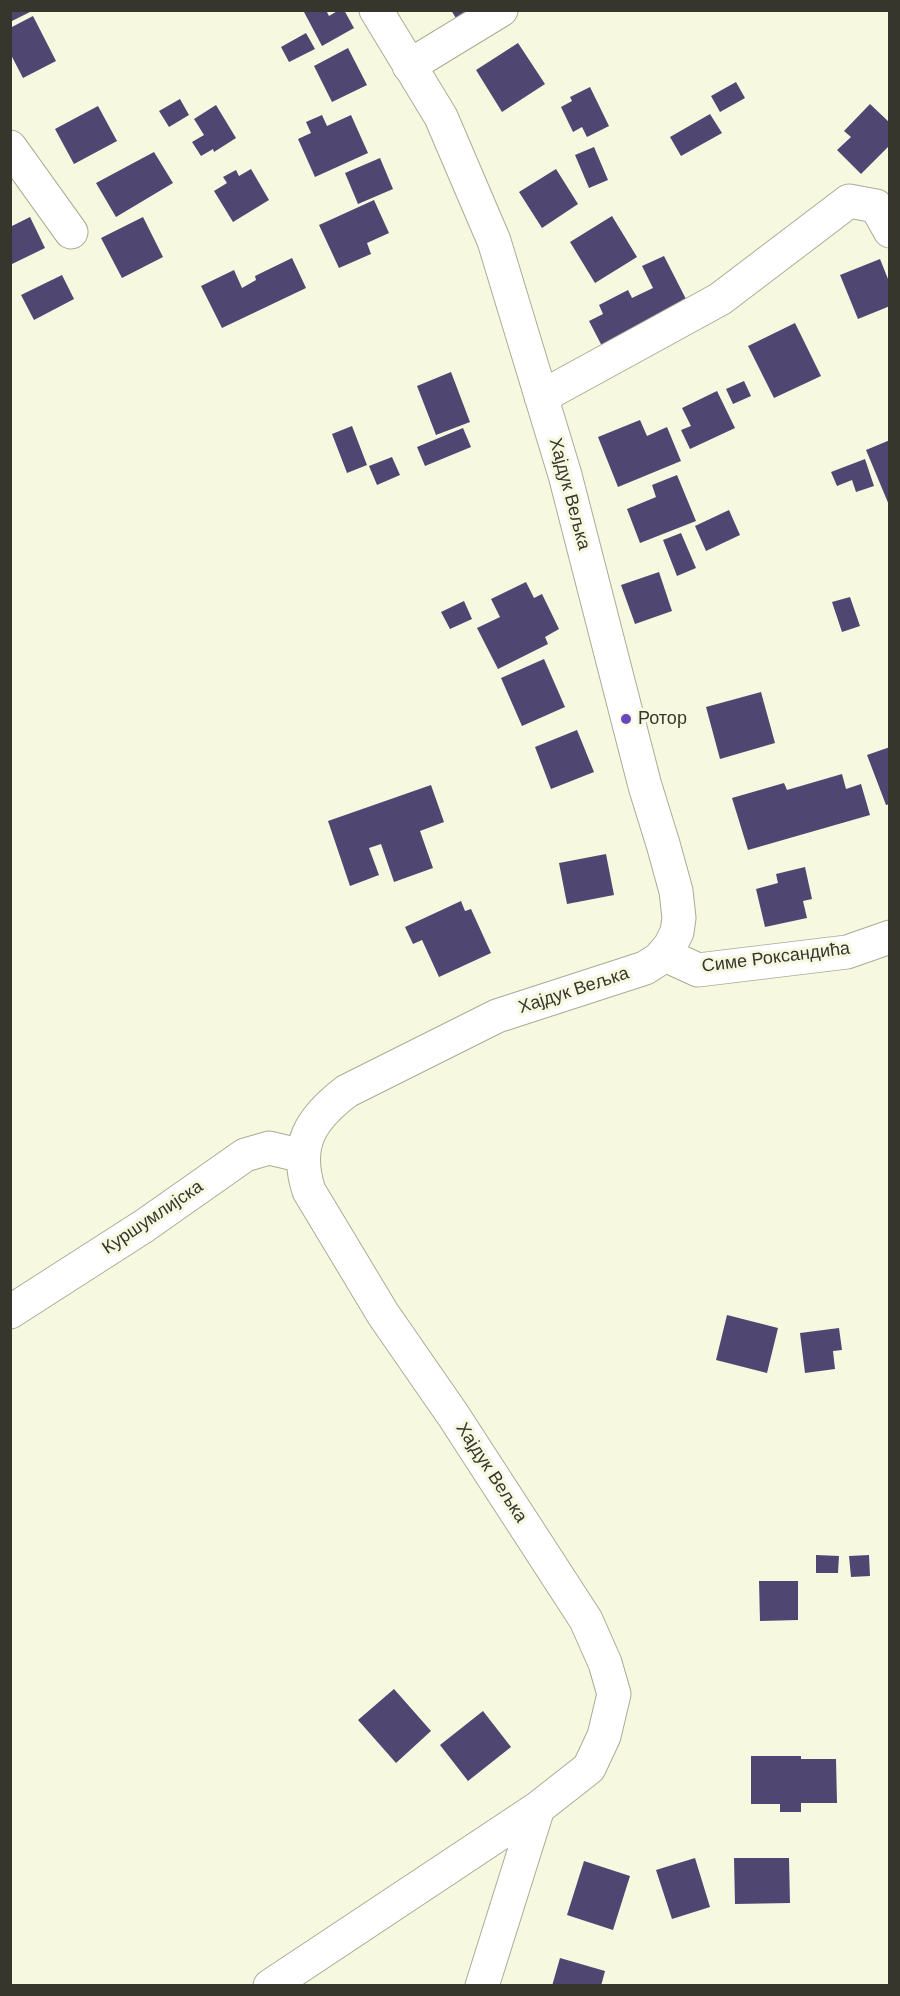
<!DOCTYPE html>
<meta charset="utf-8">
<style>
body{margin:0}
#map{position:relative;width:900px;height:1996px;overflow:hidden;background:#f6f8e0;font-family:"DM Sans",sans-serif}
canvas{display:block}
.frame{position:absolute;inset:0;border:12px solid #36362d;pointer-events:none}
</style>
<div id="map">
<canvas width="900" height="1996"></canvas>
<div class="frame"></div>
</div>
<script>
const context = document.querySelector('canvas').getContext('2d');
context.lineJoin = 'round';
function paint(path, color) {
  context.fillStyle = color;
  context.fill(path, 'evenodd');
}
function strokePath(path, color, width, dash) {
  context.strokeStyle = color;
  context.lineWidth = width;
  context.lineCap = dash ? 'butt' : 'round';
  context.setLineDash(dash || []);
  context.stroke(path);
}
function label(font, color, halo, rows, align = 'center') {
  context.font = font + ' "DM Sans",sans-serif';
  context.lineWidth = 6;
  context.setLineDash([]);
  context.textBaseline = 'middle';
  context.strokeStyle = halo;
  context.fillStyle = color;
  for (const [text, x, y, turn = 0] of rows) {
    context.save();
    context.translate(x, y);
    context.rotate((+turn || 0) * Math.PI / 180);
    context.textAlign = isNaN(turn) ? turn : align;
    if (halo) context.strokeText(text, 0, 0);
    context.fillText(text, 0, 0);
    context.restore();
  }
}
const building = new Path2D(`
 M 10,10 L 34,10 L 10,22 Z
 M 307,10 L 326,10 L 329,16 L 339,10 L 344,10 L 354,28 L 322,46 L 304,12 Z
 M 451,10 L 473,10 L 457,20 Z
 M 33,16 L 56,61 L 23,78 L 10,53 L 10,28 Z
 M 306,33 L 315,49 L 289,62 L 281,47 Z
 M 518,43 L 545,84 L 502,112 L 476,70 Z
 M 348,48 L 367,85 L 332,102 L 314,66 Z
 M 736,82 L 745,98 L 720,112 L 711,96 Z
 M 590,87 L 609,126 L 587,137 L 582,127 L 573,132 L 561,107 L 572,101 L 570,97 Z
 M 180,99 L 189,115 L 169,127 L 159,111 Z
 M 870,104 L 890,123 L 890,145 L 861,174 L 837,150 L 851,137 L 844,131 Z
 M 216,105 L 236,138 L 214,152 L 213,149 L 201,156 L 192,142 L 204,135 L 194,119 Z
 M 98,106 L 117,141 L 74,164 L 55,129 Z
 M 710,114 L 722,133 L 681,156 L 670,137 Z
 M 322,115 L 327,126 L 351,115 L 368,153 L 315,177 L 298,139 L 311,133 L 306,122 Z
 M 594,147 L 608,180 L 589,188 L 575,155 Z
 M 154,152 L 173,183 L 116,217 L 96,183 Z
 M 380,158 L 393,189 L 358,204 L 345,173 Z
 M 251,169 L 269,200 L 233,222 L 214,191 L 227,183 L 223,177 L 236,170 L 239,176 Z
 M 556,169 L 578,204 L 542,228 L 519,192 Z
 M 374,200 L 389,233 L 367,243 L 371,254 L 339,268 L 319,225 Z
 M 612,216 L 637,257 L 595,283 L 570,242 Z
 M 30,217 L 45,248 L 10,265 L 10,227 Z
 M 143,217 L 163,257 L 122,278 L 101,238 Z
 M 664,256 L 688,303 L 604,350 L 589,321 L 603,314 L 599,305 L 628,290 L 632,298 L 653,288 L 642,266 Z
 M 292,258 L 306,288 L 222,328 L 201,286 L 234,270 L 242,288 L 256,280 L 255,276 Z
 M 880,259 L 890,284 L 890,306 L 858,319 L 840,275 Z
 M 62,275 L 74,299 L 34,320 L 21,295 Z
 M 795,323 L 821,376 L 774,398 L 748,346 Z
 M 451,372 L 470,422 L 436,435 L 417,386 Z
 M 744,381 L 751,396 L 733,404 L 726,389 Z
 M 717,391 L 735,428 L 690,449 L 681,430 L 691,426 L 682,408 Z
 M 640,420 L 647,436 L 667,427 L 681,461 L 618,487 L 598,437 Z
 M 352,426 L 367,465 L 347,473 L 332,434 Z
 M 463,428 L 471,447 L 425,466 L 417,447 Z
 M 890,440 L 890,505 L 889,505 L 866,450 Z
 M 392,457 L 400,475 L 377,485 L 369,466 Z
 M 865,459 L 874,486 L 856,492 L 852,480 L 837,486 L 831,472 Z
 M 677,475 L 696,521 L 640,543 L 627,509 L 656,497 L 652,485 Z
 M 729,510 L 740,535 L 706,551 L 695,526 Z
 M 681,533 L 696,568 L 677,576 L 663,540 Z
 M 659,572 L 672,611 L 635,624 L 621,585 Z
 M 526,582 L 534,598 L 542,594 L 559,629 L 545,637 L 548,644 L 498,669 L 477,628 L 500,617 L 491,599 Z
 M 850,597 L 860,626 L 842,632 L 832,602 Z
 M 464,601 L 472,619 L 450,629 L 441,612 Z
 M 544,659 L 565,707 L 522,726 L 501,678 Z
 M 761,692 L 775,743 L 720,759 L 706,707 Z
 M 577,730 L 594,772 L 551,789 L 535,747 Z
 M 890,747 L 890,804 L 886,805 L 867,755 Z
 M 842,774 L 846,789 L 861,784 L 870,815 L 748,850 L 732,798 L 784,783 L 787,790 Z
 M 431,785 L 444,822 L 420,831 L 433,868 L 394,882 L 381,844 L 369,848 L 379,875 L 350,886 L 328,821 Z
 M 606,854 L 614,895 L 567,904 L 559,863 Z
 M 805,867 L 812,899 L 803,901 L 807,918 L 765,927 L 756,889 L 778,883 L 776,874 Z
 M 461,901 L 465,911 L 471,909 L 491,953 L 439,977 L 422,940 L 413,944 L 405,927 Z
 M 727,1315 L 778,1328 L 767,1373 L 716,1360 Z
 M 839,1328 L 842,1350 L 833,1351 L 835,1369 L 805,1373 L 800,1333 Z
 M 816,1555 L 839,1556 L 838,1573 L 816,1573 Z
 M 869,1555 L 870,1576 L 851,1577 L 849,1556 Z
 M 759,1581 L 798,1581 L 798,1620 L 760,1621 Z
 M 394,1689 L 431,1731 L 396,1763 L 358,1720 Z
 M 483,1711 L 511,1747 L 468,1781 L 440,1745 Z
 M 751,1756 L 801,1756 L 801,1759 L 836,1759 L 837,1803 L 801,1803 L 801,1812 L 780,1812 L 780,1804 L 751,1804 Z
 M 695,1858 L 710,1907 L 672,1919 L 656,1870 Z
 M 734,1858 L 789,1858 L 790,1903 L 735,1904 Z
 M 584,1861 L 630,1876 L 613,1930 L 567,1915 Z
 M 560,1958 L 605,1971 L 601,1986 L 552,1986 Z`);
const minor = new Path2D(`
 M 409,66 L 501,10
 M 10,147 L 71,232
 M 541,397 L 720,299 L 849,201 L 876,206 L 890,231
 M 663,954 L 698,970 L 847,952 L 890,937
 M 10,1312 L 144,1226 L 245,1155 L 269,1148 L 303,1156
 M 270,1986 L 538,1808 L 589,1768 L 604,1736 L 614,1694 L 605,1663 L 586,1620 L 453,1415 L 383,1314 L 309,1191 C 294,1145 310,1119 347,1091 L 497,1016 L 645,968 L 659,959 L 670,946 L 677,932 L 679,918 L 676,891 L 663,844 L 645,786 L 565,475 L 494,241 L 441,117 L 376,10
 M 482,1986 L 538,1808`);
const markers = [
 [626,719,6,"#6846bf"]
];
const streetNames = [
 ["Хајдук Вељка",569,494,75],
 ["Симе Роксандића",776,958,-7],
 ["Хајдук Вељка",574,991,-18],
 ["Куршумлијска",153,1218,-34],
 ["Хајдук Вељка",491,1473,57]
];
const poiNames = [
 ["Ротор",638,719]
];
paint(building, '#4f4772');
strokePath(minor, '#aaac96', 35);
strokePath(minor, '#fff', 33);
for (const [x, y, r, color] of markers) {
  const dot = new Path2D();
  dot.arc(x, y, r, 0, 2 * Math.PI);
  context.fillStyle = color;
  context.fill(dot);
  strokePath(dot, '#f6f8e0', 2);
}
label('18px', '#36362d', '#f6f8e0', streetNames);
label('18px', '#36362d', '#f6f8e0', poiNames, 'left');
</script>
